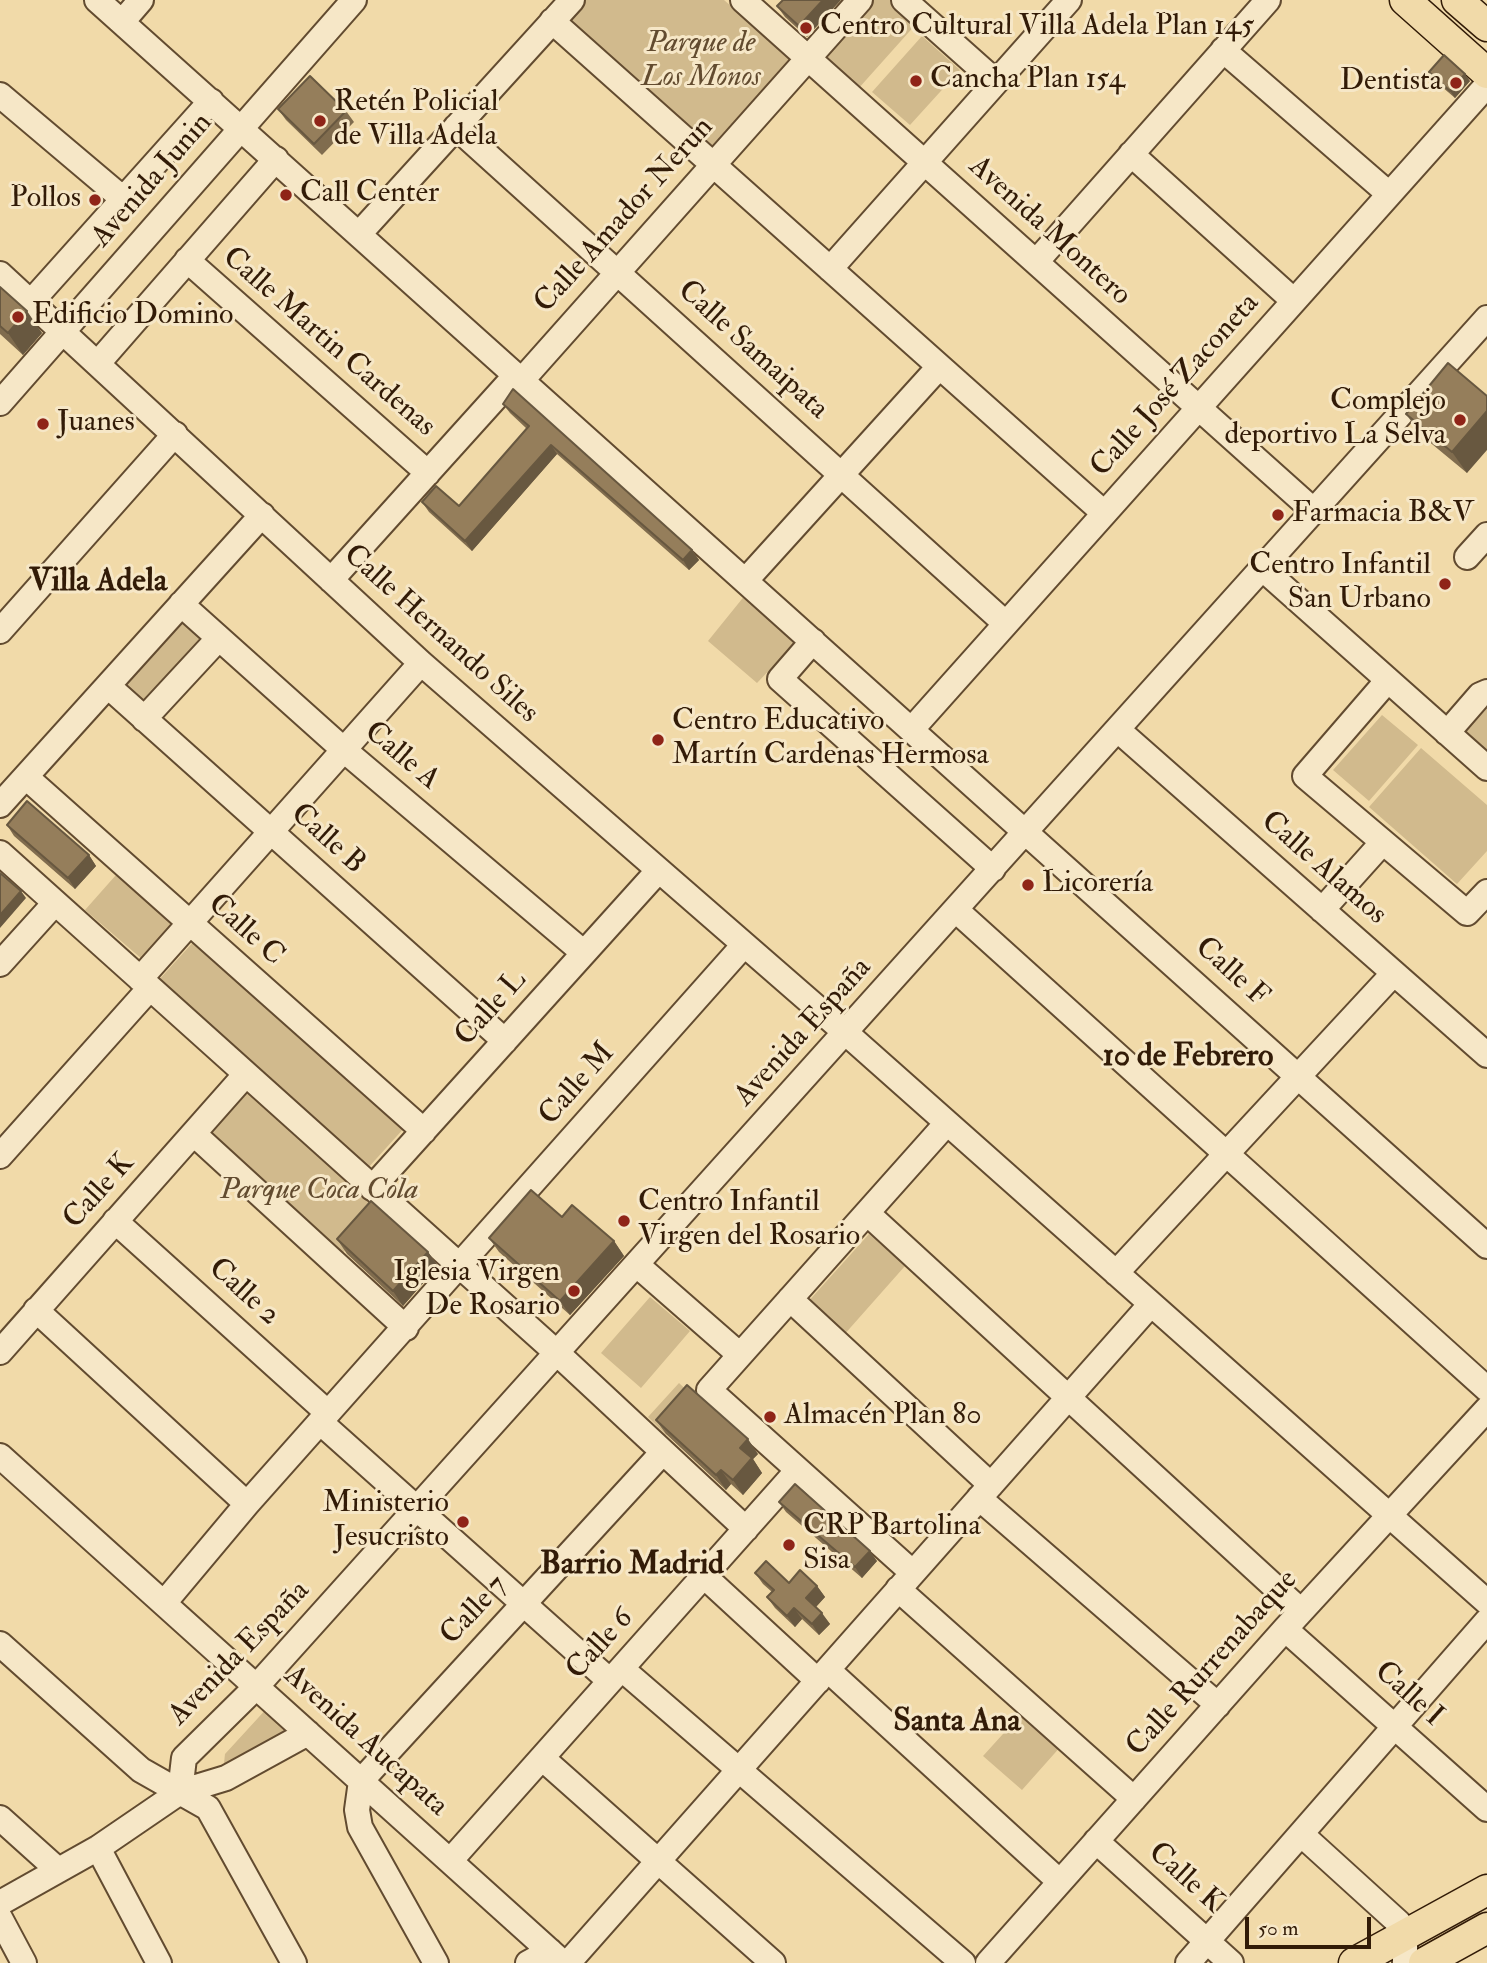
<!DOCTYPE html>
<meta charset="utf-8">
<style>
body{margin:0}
#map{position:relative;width:1487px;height:1963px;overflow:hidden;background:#f1daa9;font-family:"IM FELL Double Pica",serif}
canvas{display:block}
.scale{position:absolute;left:1245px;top:1917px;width:126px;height:32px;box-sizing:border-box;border:4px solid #321b07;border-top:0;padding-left:9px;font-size:21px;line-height:24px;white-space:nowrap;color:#321b07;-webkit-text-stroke:5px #f6e7c7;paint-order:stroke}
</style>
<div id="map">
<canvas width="1487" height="1963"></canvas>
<div class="scale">50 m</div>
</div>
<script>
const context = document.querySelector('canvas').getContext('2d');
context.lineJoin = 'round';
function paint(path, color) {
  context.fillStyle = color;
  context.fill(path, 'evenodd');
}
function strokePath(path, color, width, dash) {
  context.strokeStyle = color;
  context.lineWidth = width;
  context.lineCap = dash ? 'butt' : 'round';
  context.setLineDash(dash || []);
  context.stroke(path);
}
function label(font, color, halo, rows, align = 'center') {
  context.font = font + ' "IM FELL Double Pica",serif';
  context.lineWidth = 6;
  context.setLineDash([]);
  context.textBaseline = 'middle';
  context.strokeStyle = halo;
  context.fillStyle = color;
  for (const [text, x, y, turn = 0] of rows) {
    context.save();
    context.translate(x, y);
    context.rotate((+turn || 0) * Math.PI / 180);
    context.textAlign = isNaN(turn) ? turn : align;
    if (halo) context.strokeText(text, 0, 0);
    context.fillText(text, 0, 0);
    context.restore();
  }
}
const green = new Path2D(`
 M 584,0 L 724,0 L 790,58 L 708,150 L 564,23 Z
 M 868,0 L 892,0 L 917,23 L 858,89 L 819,54 Z
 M 922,36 L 960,70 L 910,125 L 872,92 Z
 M 746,594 L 796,642 L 757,683 L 708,641 Z
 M 183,618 L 208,639 L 144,711 L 120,687 Z
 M 1487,694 L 1487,750 L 1465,733 L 1465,718 Z
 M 1382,715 L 1418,745 L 1369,801 L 1333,770 Z
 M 1421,748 L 1487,805 L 1487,851 L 1457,884 L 1369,807 Z
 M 116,875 L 173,923 L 142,959 L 85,910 Z
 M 196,939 L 406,1126 L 367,1169 L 157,982 Z
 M 240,1082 L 383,1209 L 342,1254 L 208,1132 Z
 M 869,1234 L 905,1266 L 843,1336 L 806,1304 Z
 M 650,1297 L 690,1331 L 641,1388 L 601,1353 Z
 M 679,1383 L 697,1400 L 666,1435 L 648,1417 Z
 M 1032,1702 L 1070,1736 L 1022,1790 L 983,1756 Z
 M 269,1706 L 299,1725 L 228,1764 L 224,1763 L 225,1754 Z`);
const minor = new Path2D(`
 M 97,0 L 1487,1246
 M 743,0 L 1314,511
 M 904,0 L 996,82
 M 552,21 L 1104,513
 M 122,22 L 141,0
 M 1223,50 L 1389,194
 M 0,95 L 122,198
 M 456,127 L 1005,623
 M 1131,154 L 1294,301
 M 359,234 L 572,0
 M 187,260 L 428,473
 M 1036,262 L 1268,0
 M 830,269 L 1069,0
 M 0,274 L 421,663 L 846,1033 L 1487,1602
 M 31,302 L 211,101
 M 98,363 L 276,159
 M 522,380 L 860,0
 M 0,403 L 354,0
 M 1467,557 L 1487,535
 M 1263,569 L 1487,768
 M 331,580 L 516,375
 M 746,580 L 939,367
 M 181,604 L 344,750 L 584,953
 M 0,631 L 175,434
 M 813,641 L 780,679 L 993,869
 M 1388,680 L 1305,776 L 1467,913 L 1487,892
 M 108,686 L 505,1041
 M 144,719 L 219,638
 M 912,729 L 1487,85
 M 1118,730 L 1487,1055
 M 1447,733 L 1480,695 L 1487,692
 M 26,777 L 424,1131
 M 0,805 L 262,515
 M 0,853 L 557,1353 L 746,1529
 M 1322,910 L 1383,842
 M 957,911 L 1487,1389
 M 0,964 L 55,903
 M 140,979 L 421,663
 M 194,1134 L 406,1328
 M 0,1156 L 150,988
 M 372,1188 L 658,871
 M 867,1213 L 1301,1611
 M 115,1221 L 328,1413
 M 637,1265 L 740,1355
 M 1116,1273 L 1394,973
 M 790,1299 L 991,1485
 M 36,1310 L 247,1504
 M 0,1352 L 246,1074
 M 320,1422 L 610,1681
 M 0,1456 L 563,1963
 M 979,1498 L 1218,1705
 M 913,1573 L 709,1390 L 947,1123
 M 704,1576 L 818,1681
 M 898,1589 L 1134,1799
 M 164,1603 L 247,1504 L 743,946
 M 1285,1629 L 1487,1809
 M 0,1644 L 141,1770 L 208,1808 L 294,1963
 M 622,1669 L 963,1963
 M 828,1670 L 1060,1882
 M 542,1758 L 773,1963
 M 180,1792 L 184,1758 L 256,1687 L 1487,318
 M 0,1818 L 58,1870
 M 1301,1834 L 1399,1923 L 1405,1935 L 1405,1963
 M 1096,1841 L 1231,1963
 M 98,1848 L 159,1963
 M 450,1861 L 798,1470
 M 0,1903 L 98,1848 L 180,1792 L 226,1778 L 308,1733
 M 0,1918 L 24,1963
 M 436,1963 L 360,1827 L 357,1810 L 361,1781 L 663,1452
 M 528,1963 L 550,1951
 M 568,1963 L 1151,1304
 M 988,1963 L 1285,1629 L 1487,1409
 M 1188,1963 L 1487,1621`);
const major = new Path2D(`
 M 1405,0 L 1487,73
 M 1457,0 L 1487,26
 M 1354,1963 L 1487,1890
 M 1424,1963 L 1487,1928`);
const wall = new Path2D(`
 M 783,0 L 807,37 L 785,17 L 777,6 Z
 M 1429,72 L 1470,81 L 1455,98 L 1434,80 Z
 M 278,109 L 346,111 L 354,122 L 322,155 L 286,120 Z
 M 0,287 L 42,333 L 23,355 L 0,334 Z
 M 1487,396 L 1467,473 L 1421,435 L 1406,414 Z
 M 503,404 L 692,550 L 699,560 L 689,570 L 557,454 L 472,551 L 429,512 L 422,502 L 459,506 L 527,429 L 510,413 Z
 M 7,825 L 89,855 L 96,866 L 75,889 L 14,836 Z
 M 562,1217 L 614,1241 L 624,1256 L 570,1315 L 499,1252 L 489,1238 Z
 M 337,1239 L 428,1252 L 438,1266 L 403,1306 L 347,1254 Z
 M 656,1420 L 758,1454 L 753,1459 L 762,1473 L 743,1495 L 731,1484 L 726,1490 L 666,1434 Z
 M 779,1502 L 877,1561 L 862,1578 L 786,1512 Z
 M 755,1573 L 789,1583 L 817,1586 L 825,1597 L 816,1607 L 830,1624 L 819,1635 L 802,1619 L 795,1627 L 775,1608 L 767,1597 L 772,1592 L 763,1584 Z`);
const shadedWall = new Path2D(`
 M 823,0 L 841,0 L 807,37 L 799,26 Z
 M 1465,74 L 1470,81 L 1455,98 L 1450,91 Z
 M 27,311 L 42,333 L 23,355 L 8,333 Z
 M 1487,411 L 1487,450 L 1467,473 L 1452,452 Z
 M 551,445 L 557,454 L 472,551 L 465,541 Z
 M 692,550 L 699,560 L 689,570 L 683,560 Z
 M 89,855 L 96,866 L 75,889 L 68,878 Z
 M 21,891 L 26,898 L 0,928 L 0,915 Z
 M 614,1241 L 624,1256 L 570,1315 L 560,1301 Z
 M 428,1252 L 438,1266 L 403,1306 L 393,1291 Z
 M 748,1439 L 758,1454 L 753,1459 L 762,1473 L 743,1495 L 733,1480 L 740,1448 Z
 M 721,1470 L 731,1484 L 726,1490 L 716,1475 Z
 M 870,1551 L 877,1561 L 862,1578 L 855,1567 Z
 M 817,1586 L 825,1597 L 814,1609 L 806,1598 Z
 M 794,1608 L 802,1619 L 795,1627 L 787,1616 Z
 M 822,1613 L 830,1624 L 819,1635 L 812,1624 Z`);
const building = new Path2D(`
 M 783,0 L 823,0 L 799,26 L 777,6 Z
 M 1444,55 L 1465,74 L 1450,91 L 1429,72 Z
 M 310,76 L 346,111 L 314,144 L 278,109 Z
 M 0,287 L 27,311 L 8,333 L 0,326 Z
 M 1448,363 L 1487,396 L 1487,411 L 1452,452 L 1406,414 Z
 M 513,389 L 692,550 L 683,560 L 551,445 L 465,541 L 422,502 L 436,486 L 459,506 L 529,426 L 503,404 Z
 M 27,801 L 89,855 L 68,878 L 7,825 Z
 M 0,873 L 21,891 L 0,915 Z
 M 531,1190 L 562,1217 L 572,1205 L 614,1241 L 560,1301 L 489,1238 Z
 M 371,1201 L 428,1252 L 393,1291 L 337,1239 Z
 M 687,1385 L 748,1439 L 740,1448 L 752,1458 L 733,1480 L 721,1470 L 716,1475 L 656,1420 Z
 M 795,1484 L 870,1551 L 855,1567 L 779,1502 Z
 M 766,1561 L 789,1583 L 800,1570 L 817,1586 L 806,1598 L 822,1613 L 812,1624 L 794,1608 L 787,1616 L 767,1597 L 774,1590 L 755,1573 Z`);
const markers = [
 [806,28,7,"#8f2418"],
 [916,81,7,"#8f2418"],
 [1456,83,7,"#8f2418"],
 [320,121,7,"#8f2418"],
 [286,195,7,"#8f2418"],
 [95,200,7,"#8f2418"],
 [18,317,7,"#8f2418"],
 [1460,420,7,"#8f2418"],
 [43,424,7,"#8f2418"],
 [1278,515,7,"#8f2418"],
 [1445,584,7,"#8f2418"],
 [658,740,7,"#8f2418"],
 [1028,885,7,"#8f2418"],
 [624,1221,7,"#8f2418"],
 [574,1291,7,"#8f2418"],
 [770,1417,7,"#8f2418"],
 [463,1522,7,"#8f2418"],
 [789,1545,7,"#8f2418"]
];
const poiNames = [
 ["Centro Cultural Villa Adela Plan 145",820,28],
 ["Cancha Plan 154",930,81],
 ["Dentista",1442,83,"right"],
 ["Retén Policial",334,104],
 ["de Villa Adela",334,138],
 ["Call Center",300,195],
 ["Pollos",81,200,"right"],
 ["Edificio Domino",32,317],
 ["Complejo",1446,403,"right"],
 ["deportivo La Selva",1446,437,"right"],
 ["Juanes",57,424],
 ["Farmacia B&V",1292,515],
 ["Centro Infantil",1431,567,"right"],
 ["San Urbano",1431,601,"right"],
 ["Centro Educativo",672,723],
 ["Martín Cardenas Hermosa",672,757],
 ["Licorería",1042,885],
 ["Centro Infantil",638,1204],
 ["Virgen del Rosario",638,1238],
 ["Iglesia Virgen",560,1274,"right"],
 ["De Rosario",560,1308,"right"],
 ["Almacén Plan 80",784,1417],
 ["Ministerio",449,1505,"right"],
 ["Jesucristo",449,1539,"right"],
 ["CRP Bartolina",803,1528],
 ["Sisa",803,1562]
];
const parkNames = [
 ["Parque de",701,45],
 ["Los Monos",701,79],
 ["Parque Coca Cola",319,1192]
];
const streetNames = [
 ["Avenida Junin",153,181,-49],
 ["Calle Amador Nerun",625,216,-48],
 ["Avenida Montero",1049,232,42],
 ["Calle Martin Cardenas",328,343,41],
 ["Calle Samaipata",752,351,42],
 ["Calle José Zaconeta",1176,386,-48],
 ["Calle Hernando Siles",440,635,42],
 ["Calle A",401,757,40],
 ["Calle B",327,840,42],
 ["Calle Alamos",1323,869,41],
 ["Calle C",245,931,42],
 ["Calle F",1231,973,42],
 ["Calle L",492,1009,-48],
 ["Avenida España",804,1033,-48],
 ["Calle M",578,1085,-49],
 ["Calle K",100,1192,-48],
 ["Calle 2",243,1293,42],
 ["Calle 7",475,1611,-47],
 ["Calle 6",601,1645,-48],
 ["Avenida España",240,1654,-46],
 ["Calle Rurrenabaque",1213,1664,-48],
 ["Calle I",1408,1695,42],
 ["Avenida Aucapata",365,1742,42],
 ["Calle K",1185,1879,42]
];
const neighbourhoodNames = [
 ["Villa Adela",98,583],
 ["10 de Febrero",1188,1058],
 ["Barrio Madrid",632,1566],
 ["Santa Ana",957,1723]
];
paint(green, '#d1ba8d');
strokePath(minor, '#624b30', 28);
strokePath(major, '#321b07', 33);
strokePath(minor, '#f6e7c7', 24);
strokePath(major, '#f1daa9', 30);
paint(wall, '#806c4e');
paint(shadedWall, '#685840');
paint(building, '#957e5b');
strokePath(building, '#685840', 2);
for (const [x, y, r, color] of markers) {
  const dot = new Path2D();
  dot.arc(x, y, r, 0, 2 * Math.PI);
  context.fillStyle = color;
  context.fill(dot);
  strokePath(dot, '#f6e7c7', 2.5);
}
label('30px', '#321b07', '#f6e7c7', poiNames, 'left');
label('italic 30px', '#624b2f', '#f6e7c7', parkNames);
label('30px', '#321b07', '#f6e7c7', streetNames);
label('bold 32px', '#321b07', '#f6e7c7', neighbourhoodNames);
</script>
